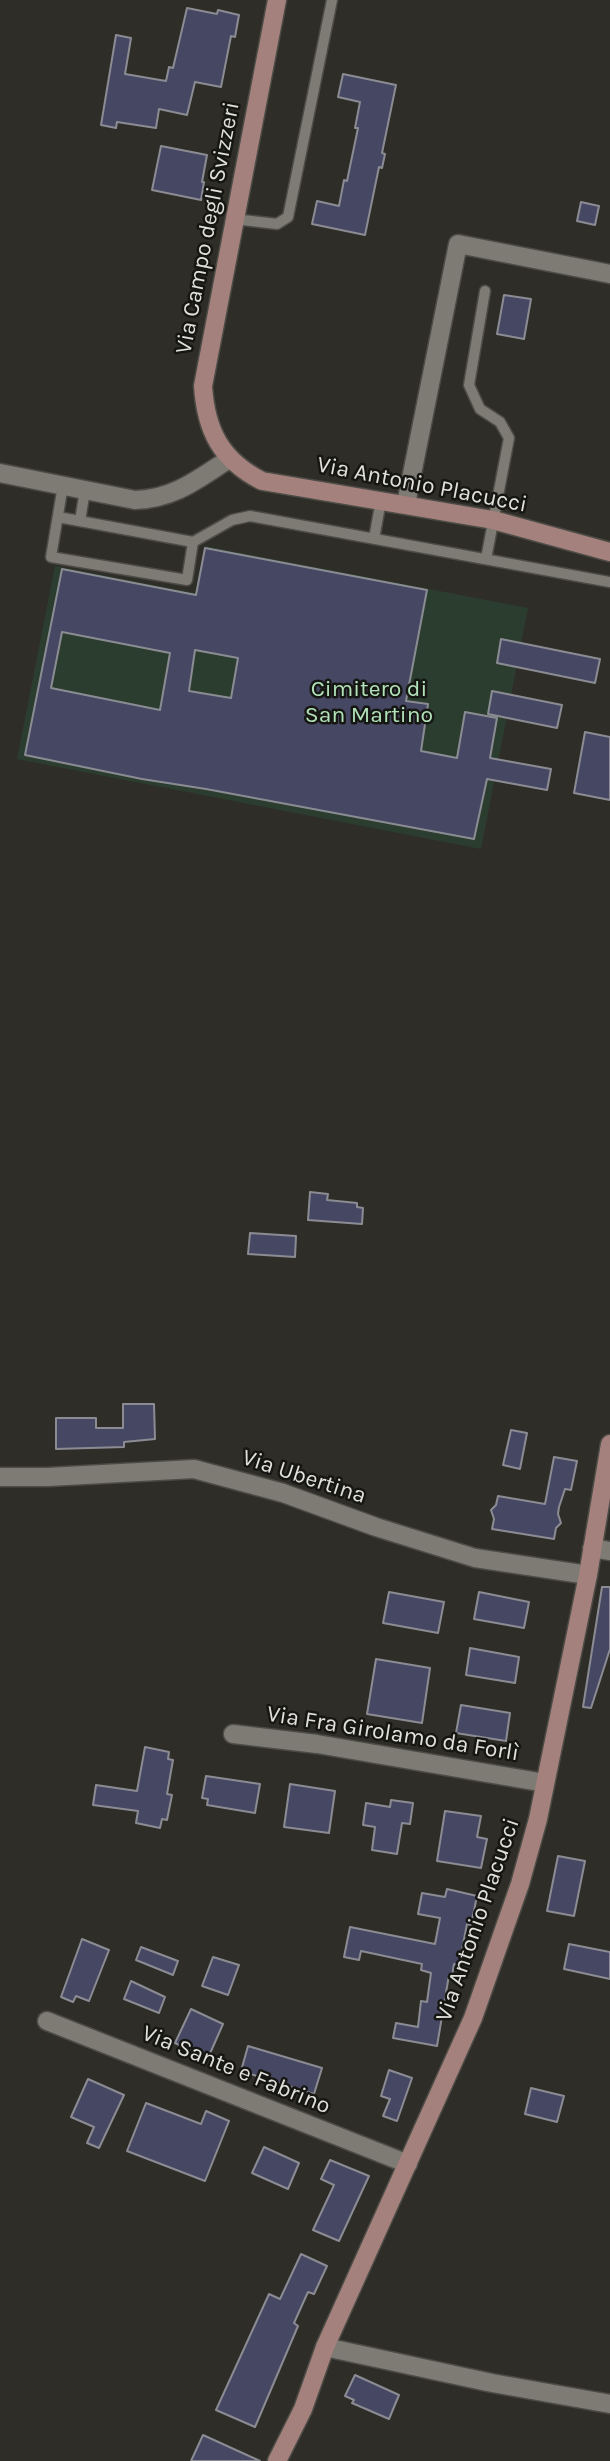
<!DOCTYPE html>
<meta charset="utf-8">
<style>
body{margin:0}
canvas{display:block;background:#2f2d27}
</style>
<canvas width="610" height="2461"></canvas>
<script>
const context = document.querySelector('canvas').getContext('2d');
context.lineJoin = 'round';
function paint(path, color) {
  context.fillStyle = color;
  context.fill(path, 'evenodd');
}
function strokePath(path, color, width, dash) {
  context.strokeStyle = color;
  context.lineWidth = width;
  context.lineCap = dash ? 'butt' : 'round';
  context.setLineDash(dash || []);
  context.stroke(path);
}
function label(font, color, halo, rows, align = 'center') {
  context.font = font + ' Karla,sans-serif';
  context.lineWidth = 5;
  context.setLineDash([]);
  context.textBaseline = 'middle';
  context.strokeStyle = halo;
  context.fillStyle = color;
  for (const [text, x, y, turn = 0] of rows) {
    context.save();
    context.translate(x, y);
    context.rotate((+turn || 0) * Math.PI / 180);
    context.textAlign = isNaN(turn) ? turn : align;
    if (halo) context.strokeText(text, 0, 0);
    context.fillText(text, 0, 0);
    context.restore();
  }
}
const green = new Path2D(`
 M 205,546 L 528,608 L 481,849 L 17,759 L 55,566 L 195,593 Z`);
const building = new Path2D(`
 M 187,8 L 217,14 L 218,10 L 239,15 L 235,37 L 231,36 L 221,87 L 195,82 L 187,115 L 159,109 L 156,128 L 117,122 L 116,128 L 101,125 L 116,35 L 131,38 L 125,74 L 166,81 L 169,67 L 173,68 Z
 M 343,74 L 396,85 L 382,153 L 385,154 L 382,168 L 379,167 L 365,235 L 312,224 L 317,201 L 339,206 L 344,180 L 347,181 L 358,128 L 355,128 L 360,102 L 338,97 Z
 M 161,146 L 207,155 L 202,182 L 204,182 L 201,200 L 152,190 Z
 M 581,202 L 599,206 L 595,225 L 577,221 Z
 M 504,295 L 531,299 L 524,339 L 497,334 Z
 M 205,548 L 427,590 L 406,701 L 428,704 L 421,751 L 457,758 L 465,712 L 497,718 L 490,758 L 551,769 L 547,790 L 487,779 L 474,839 L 206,789 L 142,779 L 25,755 L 62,569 L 196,595 ZM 62,632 L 170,653 L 160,710 L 51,688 ZM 195,650 L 238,658 L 231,698 L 189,691 Z
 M 501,639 L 600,659 L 595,683 L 497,663 Z
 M 492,691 L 562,705 L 557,728 L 488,714 Z
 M 585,732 L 610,737 L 610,800 L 574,793 Z
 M 310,1192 L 328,1194 L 327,1200 L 357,1203 L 357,1207 L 363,1208 L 362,1224 L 308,1220 Z
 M 250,1233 L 296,1236 L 295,1257 L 248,1254 Z
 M 123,1404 L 154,1404 L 155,1439 L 124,1442 L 124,1447 L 56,1449 L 56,1418 L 96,1418 L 96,1428 L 123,1428 Z
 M 511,1430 L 527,1433 L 520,1469 L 503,1465 Z
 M 554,1457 L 577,1461 L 571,1490 L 565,1489 L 559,1507 L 558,1514 L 561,1523 L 556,1528 L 554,1539 L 492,1529 L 494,1519 L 491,1510 L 496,1505 L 498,1496 L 545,1504 Z
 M 602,1587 L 610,1587 L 610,1649 L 591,1708 L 583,1707 Z
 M 389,1592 L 444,1602 L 438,1633 L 383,1623 Z
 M 479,1592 L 529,1602 L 524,1628 L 474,1619 Z
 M 470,1648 L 519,1657 L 515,1683 L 466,1675 Z
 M 376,1659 L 430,1668 L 422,1723 L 367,1714 Z
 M 461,1705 L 510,1713 L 506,1741 L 456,1733 Z
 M 145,1747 L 169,1752 L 168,1759 L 173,1760 L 167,1794 L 172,1795 L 167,1820 L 162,1819 L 160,1828 L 136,1823 L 138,1811 L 93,1805 L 96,1785 L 137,1791 Z
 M 206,1776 L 260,1784 L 255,1813 L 207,1805 L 208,1799 L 202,1798 Z
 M 290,1784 L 335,1791 L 329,1833 L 284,1827 Z
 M 391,1800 L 413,1803 L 410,1824 L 402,1823 L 397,1854 L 372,1850 L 375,1827 L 363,1825 L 366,1803 L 390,1807 Z
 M 445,1811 L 481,1816 L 477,1837 L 487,1839 L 481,1868 L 437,1861 Z
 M 558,1856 L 585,1861 L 574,1916 L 547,1911 Z
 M 447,1889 L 477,1896 L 471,1925 L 467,1924 L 459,1965 L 454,1964 L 452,1976 L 449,1975 L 437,2046 L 393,2038 L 396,2023 L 418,2027 L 421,2001 L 427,2002 L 431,1973 L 421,1970 L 422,1964 L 361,1951 L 359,1960 L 344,1957 L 350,1927 L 435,1944 L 440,1918 L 418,1914 L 422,1893 L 445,1897 Z
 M 82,1939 L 109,1950 L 89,2001 L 76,1996 L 73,2002 L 61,1997 Z
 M 569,1944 L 610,1952 L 610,1979 L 564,1969 Z
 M 141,1947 L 178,1961 L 173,1975 L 136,1960 Z
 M 213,1957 L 239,1965 L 228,1995 L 202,1986 Z
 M 131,1981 L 165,1997 L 159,2013 L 124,1999 Z
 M 191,2009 L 223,2024 L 208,2058 L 175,2043 Z
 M 248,2046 L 322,2068 L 314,2094 L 241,2071 Z
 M 389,2070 L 412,2078 L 397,2121 L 383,2116 L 390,2099 L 381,2096 Z
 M 88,2079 L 124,2095 L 99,2148 L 87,2143 L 94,2127 L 71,2117 Z
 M 531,2088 L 564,2096 L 557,2122 L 525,2114 Z
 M 146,2103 L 201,2124 L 206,2111 L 229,2121 L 205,2181 L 127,2151 Z
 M 264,2147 L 299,2163 L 288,2189 L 252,2173 Z
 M 330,2160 L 369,2176 L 339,2241 L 313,2230 L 334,2185 L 321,2179 Z
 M 301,2254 L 327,2266 L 314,2294 L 308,2292 L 294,2323 L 298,2326 L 255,2427 L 216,2410 L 269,2294 L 280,2299 Z
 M 355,2375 L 399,2395 L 389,2419 L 352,2403 L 354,2400 L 345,2396 Z
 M 203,2435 L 260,2461 L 191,2461 Z`);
const lane = new Path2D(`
 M 234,219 L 277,224 L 288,217 L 332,0
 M 485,291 L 469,385 L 480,409 L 500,422 L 509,438 L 486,559
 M 63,485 L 51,557 L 187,580 L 193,542
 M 58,517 L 193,542 L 232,520 L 250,516 L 610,582
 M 80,521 L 85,490
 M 374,539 L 381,500`);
const street = new Path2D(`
 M 0,473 L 135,500 C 174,499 198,479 229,459
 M 406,504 L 458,244 L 610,274
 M 0,1477 L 48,1477 L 194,1469 L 283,1493 L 376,1527 L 475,1558 L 588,1575
 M 592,1548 L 610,1551
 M 233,1734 L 317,1744 L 545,1783
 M 47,2021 L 408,2164
 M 325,2347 L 492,2383 L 610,2404`);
const secondary = new Path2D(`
 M 277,0 L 203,386 C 206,431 221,460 262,481 L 493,520 L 610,552
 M 277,2461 L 303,2409 L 325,2347 L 473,2018 L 520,1884 L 538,1819 L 588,1575 L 610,1444`);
const streetNames = [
 ["Via Campo degli Svizzeri",208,228,-79],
 ["Via Antonio Placucci",422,485,11],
 ["Via Ubertina",304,1477,18],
 ["Via Fra Girolamo da Forlì",393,1734,9],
 ["Via Antonio Placucci",478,1920,-71],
 ["Via Sante e Fabrino",236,2070,22]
];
const parkNames = [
 ["Cimitero di",369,689],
 ["San Martino",369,715]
];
paint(green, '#2b3d2e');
paint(building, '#464863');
strokePath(building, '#8b8c93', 2);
strokePath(lane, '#4c4b45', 13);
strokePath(street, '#4c4b45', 21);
strokePath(secondary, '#4c4b45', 21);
strokePath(lane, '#7e7b74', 10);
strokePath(street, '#7e7b74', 18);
strokePath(secondary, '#a4817c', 18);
label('23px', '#e1e0dc', '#161613', streetNames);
label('23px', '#b2e2ba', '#161613', parkNames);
</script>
